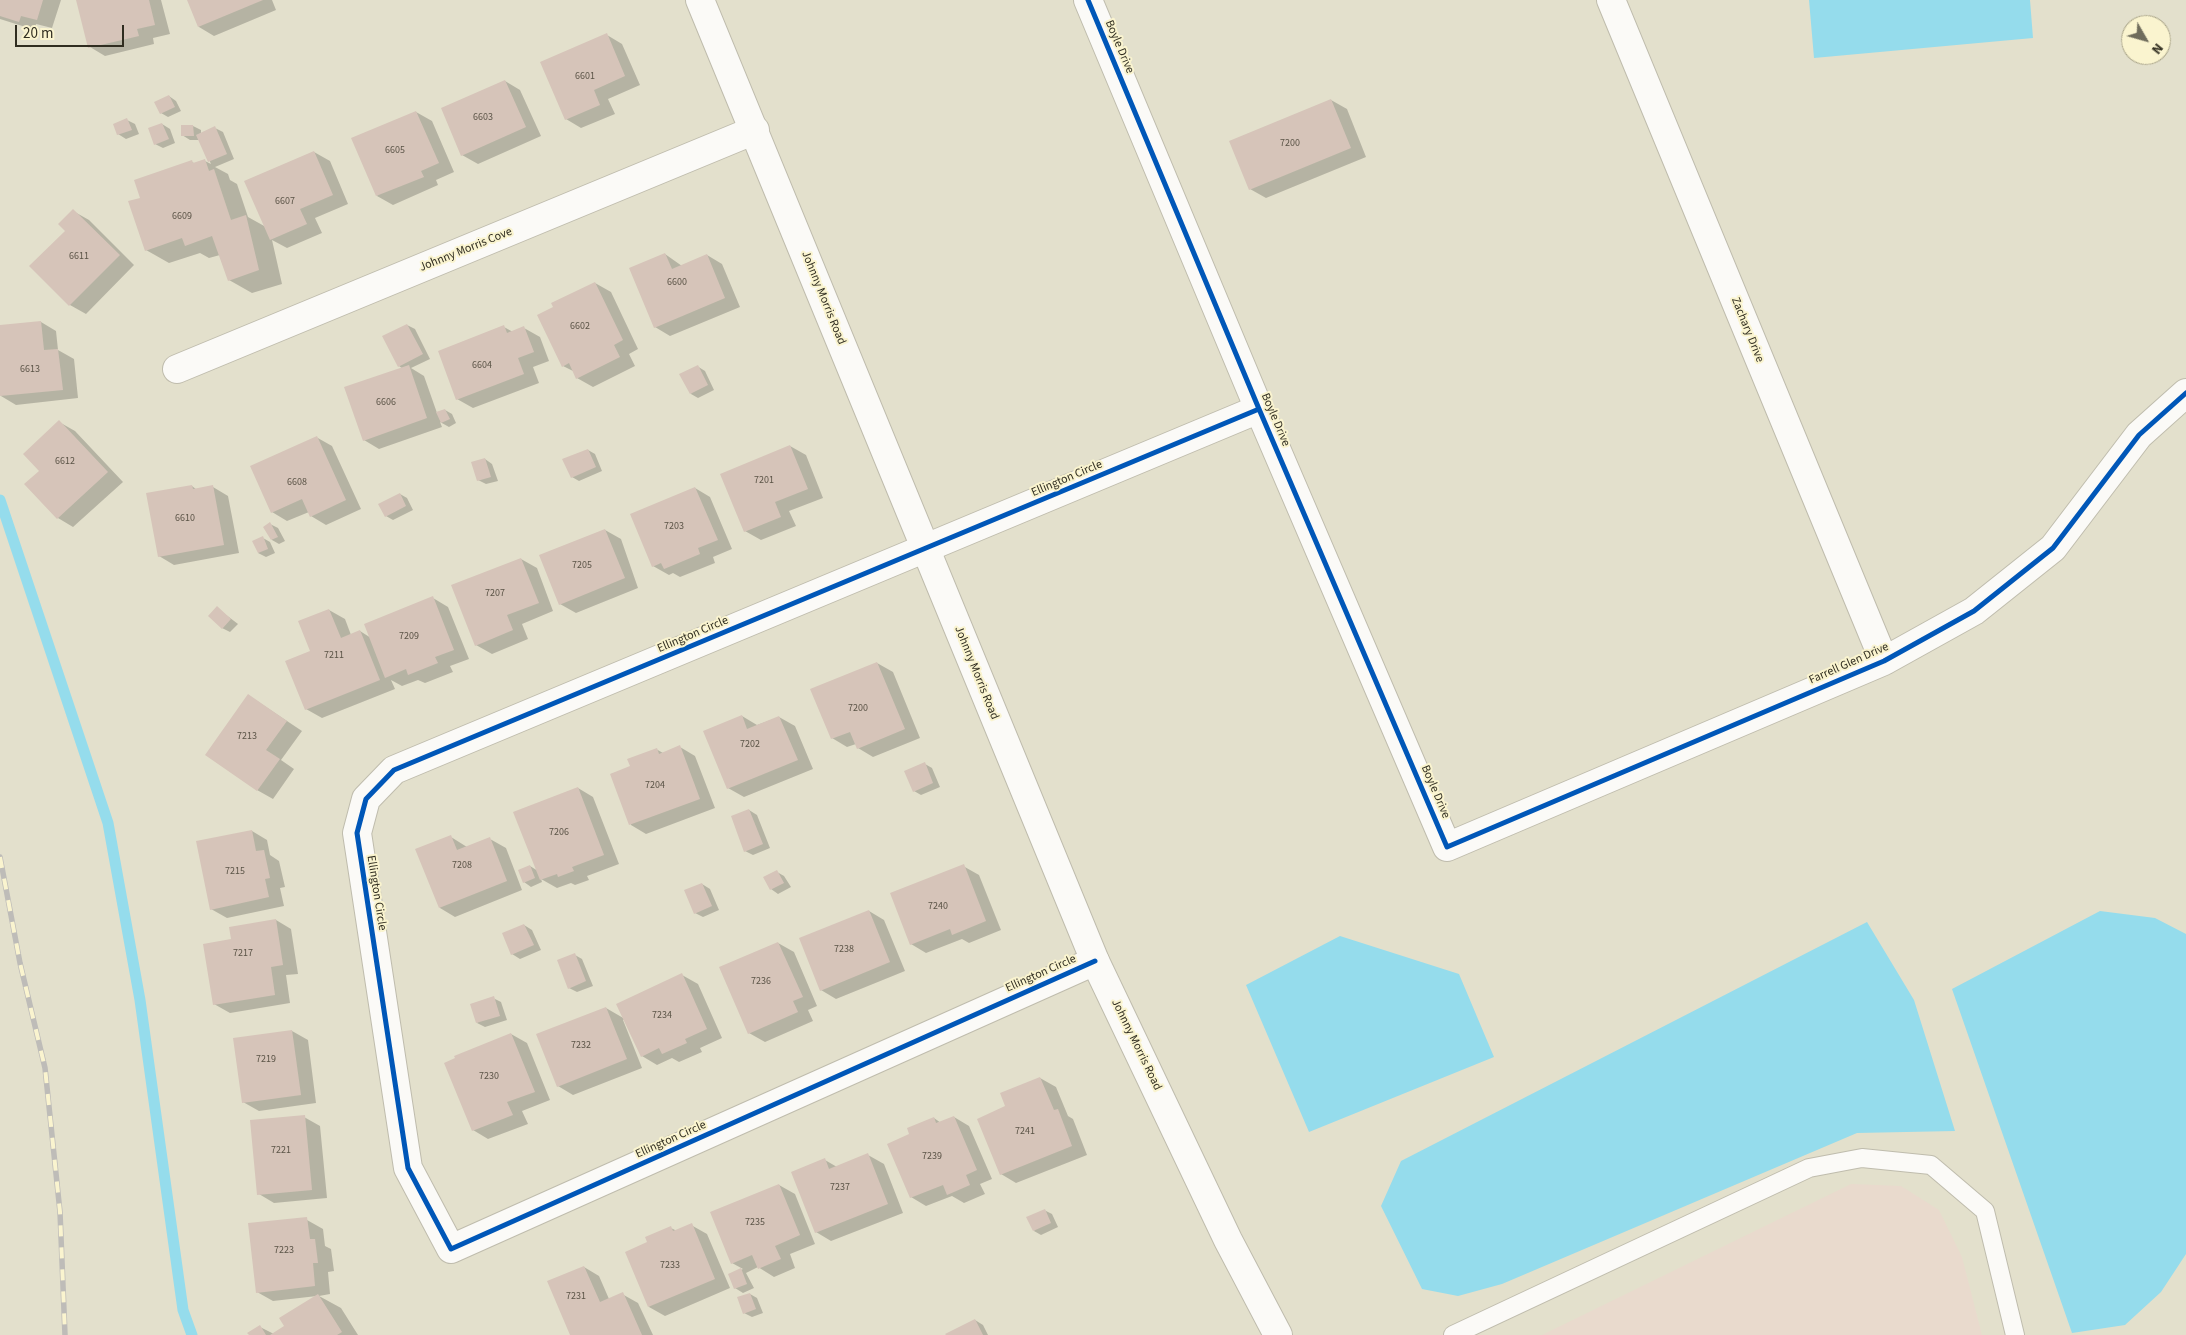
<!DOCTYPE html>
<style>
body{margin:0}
#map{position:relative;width:2186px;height:1335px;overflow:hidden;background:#e3e0cc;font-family:"Source Sans 3",sans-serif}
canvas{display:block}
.north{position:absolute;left:2121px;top:15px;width:50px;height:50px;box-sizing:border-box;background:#faf4cf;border:1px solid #a9a489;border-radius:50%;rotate:128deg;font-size:14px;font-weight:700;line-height:20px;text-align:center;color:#302d20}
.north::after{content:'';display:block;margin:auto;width:18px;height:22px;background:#6f6c5c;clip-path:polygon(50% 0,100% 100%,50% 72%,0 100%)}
.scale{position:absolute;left:15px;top:25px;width:109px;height:22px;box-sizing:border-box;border:2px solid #302d20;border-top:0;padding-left:6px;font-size:15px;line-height:18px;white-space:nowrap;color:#302d20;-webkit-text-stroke:4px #faf4cf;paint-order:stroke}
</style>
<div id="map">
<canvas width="2186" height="1335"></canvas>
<div class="north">N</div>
<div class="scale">20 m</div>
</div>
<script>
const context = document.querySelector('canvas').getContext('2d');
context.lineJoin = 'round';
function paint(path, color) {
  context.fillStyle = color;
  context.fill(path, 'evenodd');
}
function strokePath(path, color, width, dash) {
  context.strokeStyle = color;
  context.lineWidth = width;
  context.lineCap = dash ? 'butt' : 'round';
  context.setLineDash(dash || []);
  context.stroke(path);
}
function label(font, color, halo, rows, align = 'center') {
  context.font = font + ' "Source Sans 3",sans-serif';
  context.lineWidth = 4;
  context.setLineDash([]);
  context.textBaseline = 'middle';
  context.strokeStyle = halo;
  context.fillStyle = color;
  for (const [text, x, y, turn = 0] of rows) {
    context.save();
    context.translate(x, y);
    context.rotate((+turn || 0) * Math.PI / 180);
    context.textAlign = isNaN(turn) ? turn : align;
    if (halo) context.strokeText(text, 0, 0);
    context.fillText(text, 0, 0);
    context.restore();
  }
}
const education = new Path2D(`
 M 1851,1184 L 1901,1186 L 1939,1210 L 1962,1257 L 1982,1335 L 1542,1335 Z`);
const water = new Path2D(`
 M 1809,0 L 2030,0 L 2033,38 L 1814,58 Z
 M 2100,911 L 2155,918 L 2186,934 L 2186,1254 L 2161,1292 L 2125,1325 L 2072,1333 L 1952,989 Z
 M 1867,922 L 1914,1000 L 1955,1131 L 1857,1133 L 1502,1284 L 1458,1296 L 1422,1289 L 1381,1206 L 1401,1161 Z
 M 1340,936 L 1459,974 L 1494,1057 L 1309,1132 L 1246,985 Z`);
const shadow = new Path2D(`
 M 0,0 L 61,0 L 52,28 L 36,24 L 35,30 L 0,19 Z
 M 78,0 L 161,0 L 170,34 L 153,38 L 154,44 L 105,56 L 90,47 Z
 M 188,0 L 272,0 L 276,10 L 214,36 L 199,27 Z
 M 607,35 L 622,44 L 640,85 L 608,99 L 615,114 L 581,128 L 566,119 Z
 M 505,81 L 520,90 L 541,136 L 478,164 L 462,155 Z
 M 169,96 L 176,101 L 181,111 L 168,117 L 161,113 Z
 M 1331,100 L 1347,109 L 1366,157 L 1266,198 L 1250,189 Z
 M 416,112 L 432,121 L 454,172 L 436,180 L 438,185 L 393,205 L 377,196 Z
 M 127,120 L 135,124 L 139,134 L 126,139 L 118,134 Z
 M 162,124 L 170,129 L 175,143 L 163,148 L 155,144 Z
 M 182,126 L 193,126 L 201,130 L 201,134 L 215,128 L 223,132 L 234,159 L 215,167 L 228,174 L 230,180 L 237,184 L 248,217 L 266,227 L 314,152 L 330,161 L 348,204 L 315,218 L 322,233 L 287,248 L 272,240 L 282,284 L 252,293 L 229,280 L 220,255 L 209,258 L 200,253 L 169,263 L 146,250 L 141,198 L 192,162 L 196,164 L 205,161 L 211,164 L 200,140 L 190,140 L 182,135 Z
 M 73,211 L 89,220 L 134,265 L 86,314 L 70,305 L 31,266 L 67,231 Z
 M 665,254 L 682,266 L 707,255 L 722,264 L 740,307 L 670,336 L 655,327 Z
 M 595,283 L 611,292 L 638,349 L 629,354 L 635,366 L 593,387 L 577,378 L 575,372 L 563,366 L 554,307 Z
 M 41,322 L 56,331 L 58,350 L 74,359 L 78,398 L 16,405 L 1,396 L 0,326 Z
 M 407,325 L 415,329 L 430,359 L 411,368 L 424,376 L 437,413 L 445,410 L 452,414 L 456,423 L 449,427 L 440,422 L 442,427 L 379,449 L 364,440 L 403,369 L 399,366 Z
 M 504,327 L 513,332 L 524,328 L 540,337 L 549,361 L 533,367 L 539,383 L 473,408 L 457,399 Z
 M 697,366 L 705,371 L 714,390 L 698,398 L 691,394 Z
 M 59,422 L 75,431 L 123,482 L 73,527 L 58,518 L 26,484 L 40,471 Z
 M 316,437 L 332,446 L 361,509 L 326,525 L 311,516 L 309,512 L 287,521 L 272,512 Z
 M 790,446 L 806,455 L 823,498 L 789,511 L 796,526 L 761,540 L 745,531 Z
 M 588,450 L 595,454 L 602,471 L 579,481 L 572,477 Z
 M 485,459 L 492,464 L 498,481 L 486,484 L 478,480 Z
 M 192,486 L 197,490 L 213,487 L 228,496 L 239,553 L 174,565 L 159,556 Z
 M 695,488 L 710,497 L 732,549 L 713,557 L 715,563 L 680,577 L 673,573 L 669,575 L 653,566 Z
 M 400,494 L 407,498 L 413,510 L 393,520 L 386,516 Z
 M 270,524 L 278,528 L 285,541 L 279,544 L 272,540 Z
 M 605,530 L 621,539 L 638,588 L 576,613 L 560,604 Z
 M 263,538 L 270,542 L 275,553 L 266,557 L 258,553 Z
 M 521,559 L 537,568 L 553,611 L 522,624 L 528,639 L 492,654 L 476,645 Z
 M 433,598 L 448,607 L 469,659 L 450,666 L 453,672 L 425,683 L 418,680 L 402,686 L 391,680 L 395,689 L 322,718 L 306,709 L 312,651 L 329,610 L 345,619 L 351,635 L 360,631 L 371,638 Z
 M 217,608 L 238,624 L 230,632 L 222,628 Z
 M 877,663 L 893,672 L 920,738 L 873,757 L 858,748 L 856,744 L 847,747 L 832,738 Z
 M 248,695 L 302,731 L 281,760 L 294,769 L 273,799 L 257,790 Z
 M 742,716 L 757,725 L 779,717 L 795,726 L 813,769 L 744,797 L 728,788 Z
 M 680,747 L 695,756 L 715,808 L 646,834 L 631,825 L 611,774 L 632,767 L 656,749 L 663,753 Z
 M 925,764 L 932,768 L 940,787 L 921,795 L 914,791 Z
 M 578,788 L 593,797 L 619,864 L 587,876 L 589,880 L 575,885 L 571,883 L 557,888 L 541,879 L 542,882 L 531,887 L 524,882 L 530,866 L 538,871 Z
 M 749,810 L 757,815 L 770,848 L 753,855 L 745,851 Z
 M 252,831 L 267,840 L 270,855 L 279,861 L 285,887 L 280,888 L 284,906 L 227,918 L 211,909 Z
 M 451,837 L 467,847 L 490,839 L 506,848 L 522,890 L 455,917 L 440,908 Z
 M 963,866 L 979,875 L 1001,930 L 969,943 L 962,939 L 926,953 L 911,944 Z
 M 777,872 L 784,876 L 791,887 L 778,894 L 771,889 Z
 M 702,884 L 710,889 L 719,910 L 703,917 L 695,913 Z
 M 869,911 L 884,920 L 905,971 L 836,999 L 821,990 Z
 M 276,920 L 291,929 L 298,974 L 286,975 L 290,1003 L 230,1013 L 214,1004 L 233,940 Z
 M 524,925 L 532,930 L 541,950 L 520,959 L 512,954 Z
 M 778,943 L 794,952 L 817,1006 L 808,1010 L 813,1021 L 765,1042 L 749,1033 Z
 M 575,955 L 582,959 L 593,986 L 577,992 L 569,988 Z
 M 682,975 L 698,984 L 722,1038 L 700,1048 L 702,1052 L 679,1062 L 672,1058 L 657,1065 L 642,1056 L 625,1019 L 623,1020 L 642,1068 L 573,1095 L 558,1086 L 606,1008 L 625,1019 Z
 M 493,998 L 501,1002 L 507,1020 L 485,1027 L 477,1023 Z
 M 292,1031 L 308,1040 L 316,1103 L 259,1111 L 243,1102 Z
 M 511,1034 L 527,1043 L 550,1100 L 522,1111 L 528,1124 L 488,1139 L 473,1130 Z
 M 1040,1078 L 1056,1087 L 1068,1116 L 1073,1119 L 1087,1155 L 1016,1183 L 1001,1174 L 1007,1107 Z
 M 304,1117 L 320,1126 L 327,1198 L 274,1203 L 259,1194 Z
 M 954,1117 L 969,1126 L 992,1179 L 980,1184 L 985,1194 L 964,1203 L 952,1196 L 926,1206 L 911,1197 L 911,1135 L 934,1118 L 941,1123 Z
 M 868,1155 L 884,1164 L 903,1213 L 831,1241 L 816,1232 L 825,1160 L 837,1167 Z
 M 779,1185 L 795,1194 L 815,1244 L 790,1254 L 795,1268 L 774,1277 L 758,1267 L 746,1273 L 754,1288 L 743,1293 L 735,1288 L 730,1274 L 743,1269 L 732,1263 Z
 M 1044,1210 L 1052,1214 L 1058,1227 L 1041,1235 L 1034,1231 Z
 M 307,1220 L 323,1229 L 325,1246 L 331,1249 L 334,1271 L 328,1272 L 330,1294 L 319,1296 L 341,1308 L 358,1335 L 250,1335 L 260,1327 L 274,1334 L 286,1327 L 317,1296 L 273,1301 L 257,1292 Z
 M 691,1225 L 707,1234 L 730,1288 L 665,1316 L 649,1307 L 671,1228 L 677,1231 Z
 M 584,1267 L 599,1276 L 609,1299 L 622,1294 L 638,1303 L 653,1335 L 572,1335 Z
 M 750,1294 L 757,1298 L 763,1313 L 752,1317 L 744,1313 Z
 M 975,1320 L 983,1325 L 988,1335 L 947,1335 Z`);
const stream = new Path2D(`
 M 0,500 L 108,823 L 140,1000 L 183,1310 L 192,1335`);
const building = new Path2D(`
 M 0,0 L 43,0 L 37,20 L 21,16 L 19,22 L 0,16 Z
 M 76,0 L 149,0 L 155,25 L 137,29 L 139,36 L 88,48 Z
 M 187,0 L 263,0 L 198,27 Z
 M 607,33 L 625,76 L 594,90 L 600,105 L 565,120 L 540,62 Z
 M 505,80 L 526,127 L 461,156 L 441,108 Z
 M 169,95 L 175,107 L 160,114 L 154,102 Z
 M 1331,99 L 1351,148 L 1249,190 L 1229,141 Z
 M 416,111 L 439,163 L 421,171 L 424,177 L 376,196 L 351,138 Z
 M 127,118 L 132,130 L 117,135 L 113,124 Z
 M 162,123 L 169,139 L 154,145 L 148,128 Z
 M 181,125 L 193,125 L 194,136 L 181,136 Z
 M 215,126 L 227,154 L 208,162 L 196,135 Z
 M 314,151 L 333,195 L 300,209 L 307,224 L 270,240 L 244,181 Z
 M 205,159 L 209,171 L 214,169 L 231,220 L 246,215 L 259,270 L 228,281 L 212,236 L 185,246 L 182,238 L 145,251 L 128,201 L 140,198 L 134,180 L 192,160 L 193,163 Z
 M 73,209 L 120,255 L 69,306 L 29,266 L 65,231 L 58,224 Z
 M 665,253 L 672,269 L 707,254 L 725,298 L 654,328 L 629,268 Z
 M 595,282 L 623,340 L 614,345 L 620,357 L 576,379 L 569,363 L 562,367 L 537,315 L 553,307 L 551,303 Z
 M 41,321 L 44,350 L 58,349 L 63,390 L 0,396 L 0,325 Z
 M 407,324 L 423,354 L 398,367 L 382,336 Z
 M 504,325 L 507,333 L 524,326 L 534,352 L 518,358 L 524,374 L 456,400 L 438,351 Z
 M 409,365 L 427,418 L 363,441 L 344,387 Z
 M 698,365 L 708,385 L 690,394 L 679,374 Z
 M 445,409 L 450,419 L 441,423 L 436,412 Z
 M 59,420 L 108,472 L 57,519 L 24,484 L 39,471 L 23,454 Z
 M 317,436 L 346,500 L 310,517 L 302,499 L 271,513 L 250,466 Z
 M 790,445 L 808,489 L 775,502 L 781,517 L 744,532 L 720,474 Z
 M 588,449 L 596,467 L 571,478 L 562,459 Z
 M 485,458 L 491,477 L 477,481 L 471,462 Z
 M 192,485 L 193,489 L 213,485 L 224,545 L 158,557 L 146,493 Z
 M 695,487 L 718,540 L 698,548 L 700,554 L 664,569 L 661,563 L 652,567 L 630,514 Z
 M 400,493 L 406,506 L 385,517 L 378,504 Z
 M 270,522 L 278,537 L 271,540 L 263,527 Z
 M 605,529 L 625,578 L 559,605 L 539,555 Z
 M 263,536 L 268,549 L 258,553 L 252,541 Z
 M 521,558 L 539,603 L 507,615 L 513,630 L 475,646 L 451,585 Z
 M 433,596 L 454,650 L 435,657 L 438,663 L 408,675 L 406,669 L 385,678 L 364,624 Z
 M 217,606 L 231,619 L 222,629 L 208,616 Z
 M 329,609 L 341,638 L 360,630 L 380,680 L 305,710 L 285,661 L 310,651 L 298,621 Z
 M 877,662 L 905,729 L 857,749 L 850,732 L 831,739 L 810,689 Z
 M 248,694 L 287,721 L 266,750 L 280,759 L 257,791 L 205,755 Z
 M 742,715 L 747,729 L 779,716 L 798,760 L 727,789 L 703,731 Z
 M 680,745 L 700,799 L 629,825 L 610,774 L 630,766 L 627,759 L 657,748 L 659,754 Z
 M 925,762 L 933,783 L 913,792 L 904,771 Z
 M 578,787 L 604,855 L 572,867 L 574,871 L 558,877 L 557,874 L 540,880 L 513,812 Z
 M 749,809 L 763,844 L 744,852 L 731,816 Z
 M 252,830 L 256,851 L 264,850 L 270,878 L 265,879 L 269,897 L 210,910 L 196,841 Z
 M 451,835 L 457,850 L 490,837 L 507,881 L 439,908 L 415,849 Z
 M 964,864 L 986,921 L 952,935 L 950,929 L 910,945 L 890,893 Z
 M 530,865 L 535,878 L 523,883 L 518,870 Z
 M 777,870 L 784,883 L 770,890 L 763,877 Z
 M 702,883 L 712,906 L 694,914 L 684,890 Z
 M 869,910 L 890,962 L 820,991 L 799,938 Z
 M 276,919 L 283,965 L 271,967 L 275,995 L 213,1005 L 203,944 L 231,939 L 229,927 Z
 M 524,924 L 534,945 L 511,955 L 502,933 Z
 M 778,942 L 803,997 L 793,1001 L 798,1012 L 748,1034 L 719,967 Z
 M 575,953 L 586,981 L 568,989 L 557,960 Z
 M 682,973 L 707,1029 L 685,1039 L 687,1043 L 662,1054 L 659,1048 L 641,1057 L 616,1004 Z
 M 494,996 L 500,1016 L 476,1023 L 470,1004 Z
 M 606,1007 L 627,1059 L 557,1087 L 536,1034 Z
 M 292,1030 L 301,1095 L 242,1103 L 233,1038 Z
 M 511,1033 L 535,1092 L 507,1102 L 513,1115 L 472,1131 L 444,1063 L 455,1058 L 454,1056 Z
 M 1040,1077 L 1054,1110 L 1058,1109 L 1072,1146 L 1000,1175 L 977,1119 L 1005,1106 L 1000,1093 Z
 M 305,1115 L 312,1190 L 257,1195 L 250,1120 Z
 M 954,1116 L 977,1170 L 966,1175 L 970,1185 L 947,1195 L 943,1185 L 910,1198 L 887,1144 L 909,1134 L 907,1128 L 934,1117 L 936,1123 Z
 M 868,1153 L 888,1204 L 815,1233 L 791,1172 L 825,1158 L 829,1169 Z
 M 779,1184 L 800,1235 L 775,1246 L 781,1259 L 758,1269 L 752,1255 L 731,1264 L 710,1212 Z
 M 1045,1209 L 1051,1223 L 1033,1231 L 1026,1217 Z
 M 307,1217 L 310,1239 L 315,1239 L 318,1263 L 313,1263 L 315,1286 L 256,1293 L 248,1223 Z
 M 692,1223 L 715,1279 L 648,1307 L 625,1252 L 647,1242 L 645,1237 L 671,1226 L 673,1231 Z
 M 584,1266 L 600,1302 L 623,1292 L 642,1335 L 570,1335 L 547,1281 Z
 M 741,1268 L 747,1284 L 734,1289 L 728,1274 Z
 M 750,1293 L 756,1309 L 743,1314 L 737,1297 Z
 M 318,1294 L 342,1332 L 337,1335 L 270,1335 L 284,1326 L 279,1318 Z
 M 975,1319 L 983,1335 L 946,1335 L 945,1334 Z
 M 260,1325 L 266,1335 L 249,1335 L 247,1333 Z`);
const service = new Path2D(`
 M 1453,1335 L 1809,1168 L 1862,1158 L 1931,1165 L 1985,1211 L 2015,1335`);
const minor = new Path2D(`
 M 1088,0 L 1259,409 L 1447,847 L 1884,661 L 1974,611 L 2053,548 L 2139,435 L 2186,393
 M 1611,0 L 1884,661
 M 177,369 L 755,130
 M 1095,961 L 451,1249 L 408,1168 L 357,833 L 366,799 L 394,770 L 1259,409`);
const tertiary = new Path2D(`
 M 700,0 L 1095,961 L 1228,1240 L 1278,1335`);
const rail = new Path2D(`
 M 0,857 L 20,963 L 45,1068 L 60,1212 L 65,1335`);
const cycleway = new Path2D(`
 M 1088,0 L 1259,409 L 1447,847 L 1884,661 L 1974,611 L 2053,548 L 2139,435 L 2186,393
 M 1095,961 L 451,1249 L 408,1168 L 357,833 L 366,799 L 394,770 L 1259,409`);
const numberNames = [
 ["6601",585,77],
 ["6603",483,118],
 ["7200",1290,144],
 ["6605",395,151],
 ["6607",285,202],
 ["6609",182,217],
 ["6611",79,257],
 ["6600",677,283],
 ["6602",580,327],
 ["6604",482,366],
 ["6613",30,370],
 ["6606",386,403],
 ["6612",65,462],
 ["7201",764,481],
 ["6608",297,483],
 ["6610",185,519],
 ["7203",674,527],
 ["7205",582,566],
 ["7207",495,594],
 ["7209",409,637],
 ["7211",334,656],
 ["7200",858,709],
 ["7213",247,737],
 ["7202",750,745],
 ["7204",655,786],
 ["7206",559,833],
 ["7208",462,866],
 ["7215",235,872],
 ["7240",938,907],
 ["7238",844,950],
 ["7217",243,954],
 ["7236",761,982],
 ["7234",662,1016],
 ["7232",581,1046],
 ["7219",266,1060],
 ["7230",489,1077],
 ["7241",1025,1132],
 ["7221",281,1151],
 ["7239",932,1157],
 ["7237",840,1188],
 ["7235",755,1223],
 ["7223",284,1251],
 ["7233",670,1266],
 ["7231",576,1297]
];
const streetNames = [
 ["Boyle Drive",1119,47,67],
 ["Johnny Morris Cove",466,250,-22],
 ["Johnny Morris Road",823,298,68],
 ["Zachary Drive",1747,330,68],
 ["Boyle Drive",1275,420,67],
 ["Ellington Circle",1067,479,-23],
 ["Ellington Circle",693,635,-23],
 ["Farrell Glen Drive",1849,664,-24],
 ["Johnny Morris Road",976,673,68],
 ["Boyle Drive",1435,792,67],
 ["Ellington Circle",376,893,81],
 ["Ellington Circle",1041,974,-24],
 ["Johnny Morris Road",1136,1045,64],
 ["Ellington Circle",671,1140,-24]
];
paint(education, '#e9dacd');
paint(water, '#95dcec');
paint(shadow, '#0003');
strokePath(stream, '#95dcec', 11);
paint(building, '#d6c4b9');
strokePath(service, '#bfbcad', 20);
strokePath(minor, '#bfbcad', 30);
strokePath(tertiary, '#bfbcad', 30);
strokePath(service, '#fbfaf7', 18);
strokePath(minor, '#fbfaf7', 28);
strokePath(tertiary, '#fbfaf7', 28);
strokePath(rail, '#bebcb8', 5.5);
strokePath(rail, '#faf4cf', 4, [11]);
strokePath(cycleway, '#0057b8', 5);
label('10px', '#5a5346', null, numberNames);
label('12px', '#302d20', '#faf4cf', streetNames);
</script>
